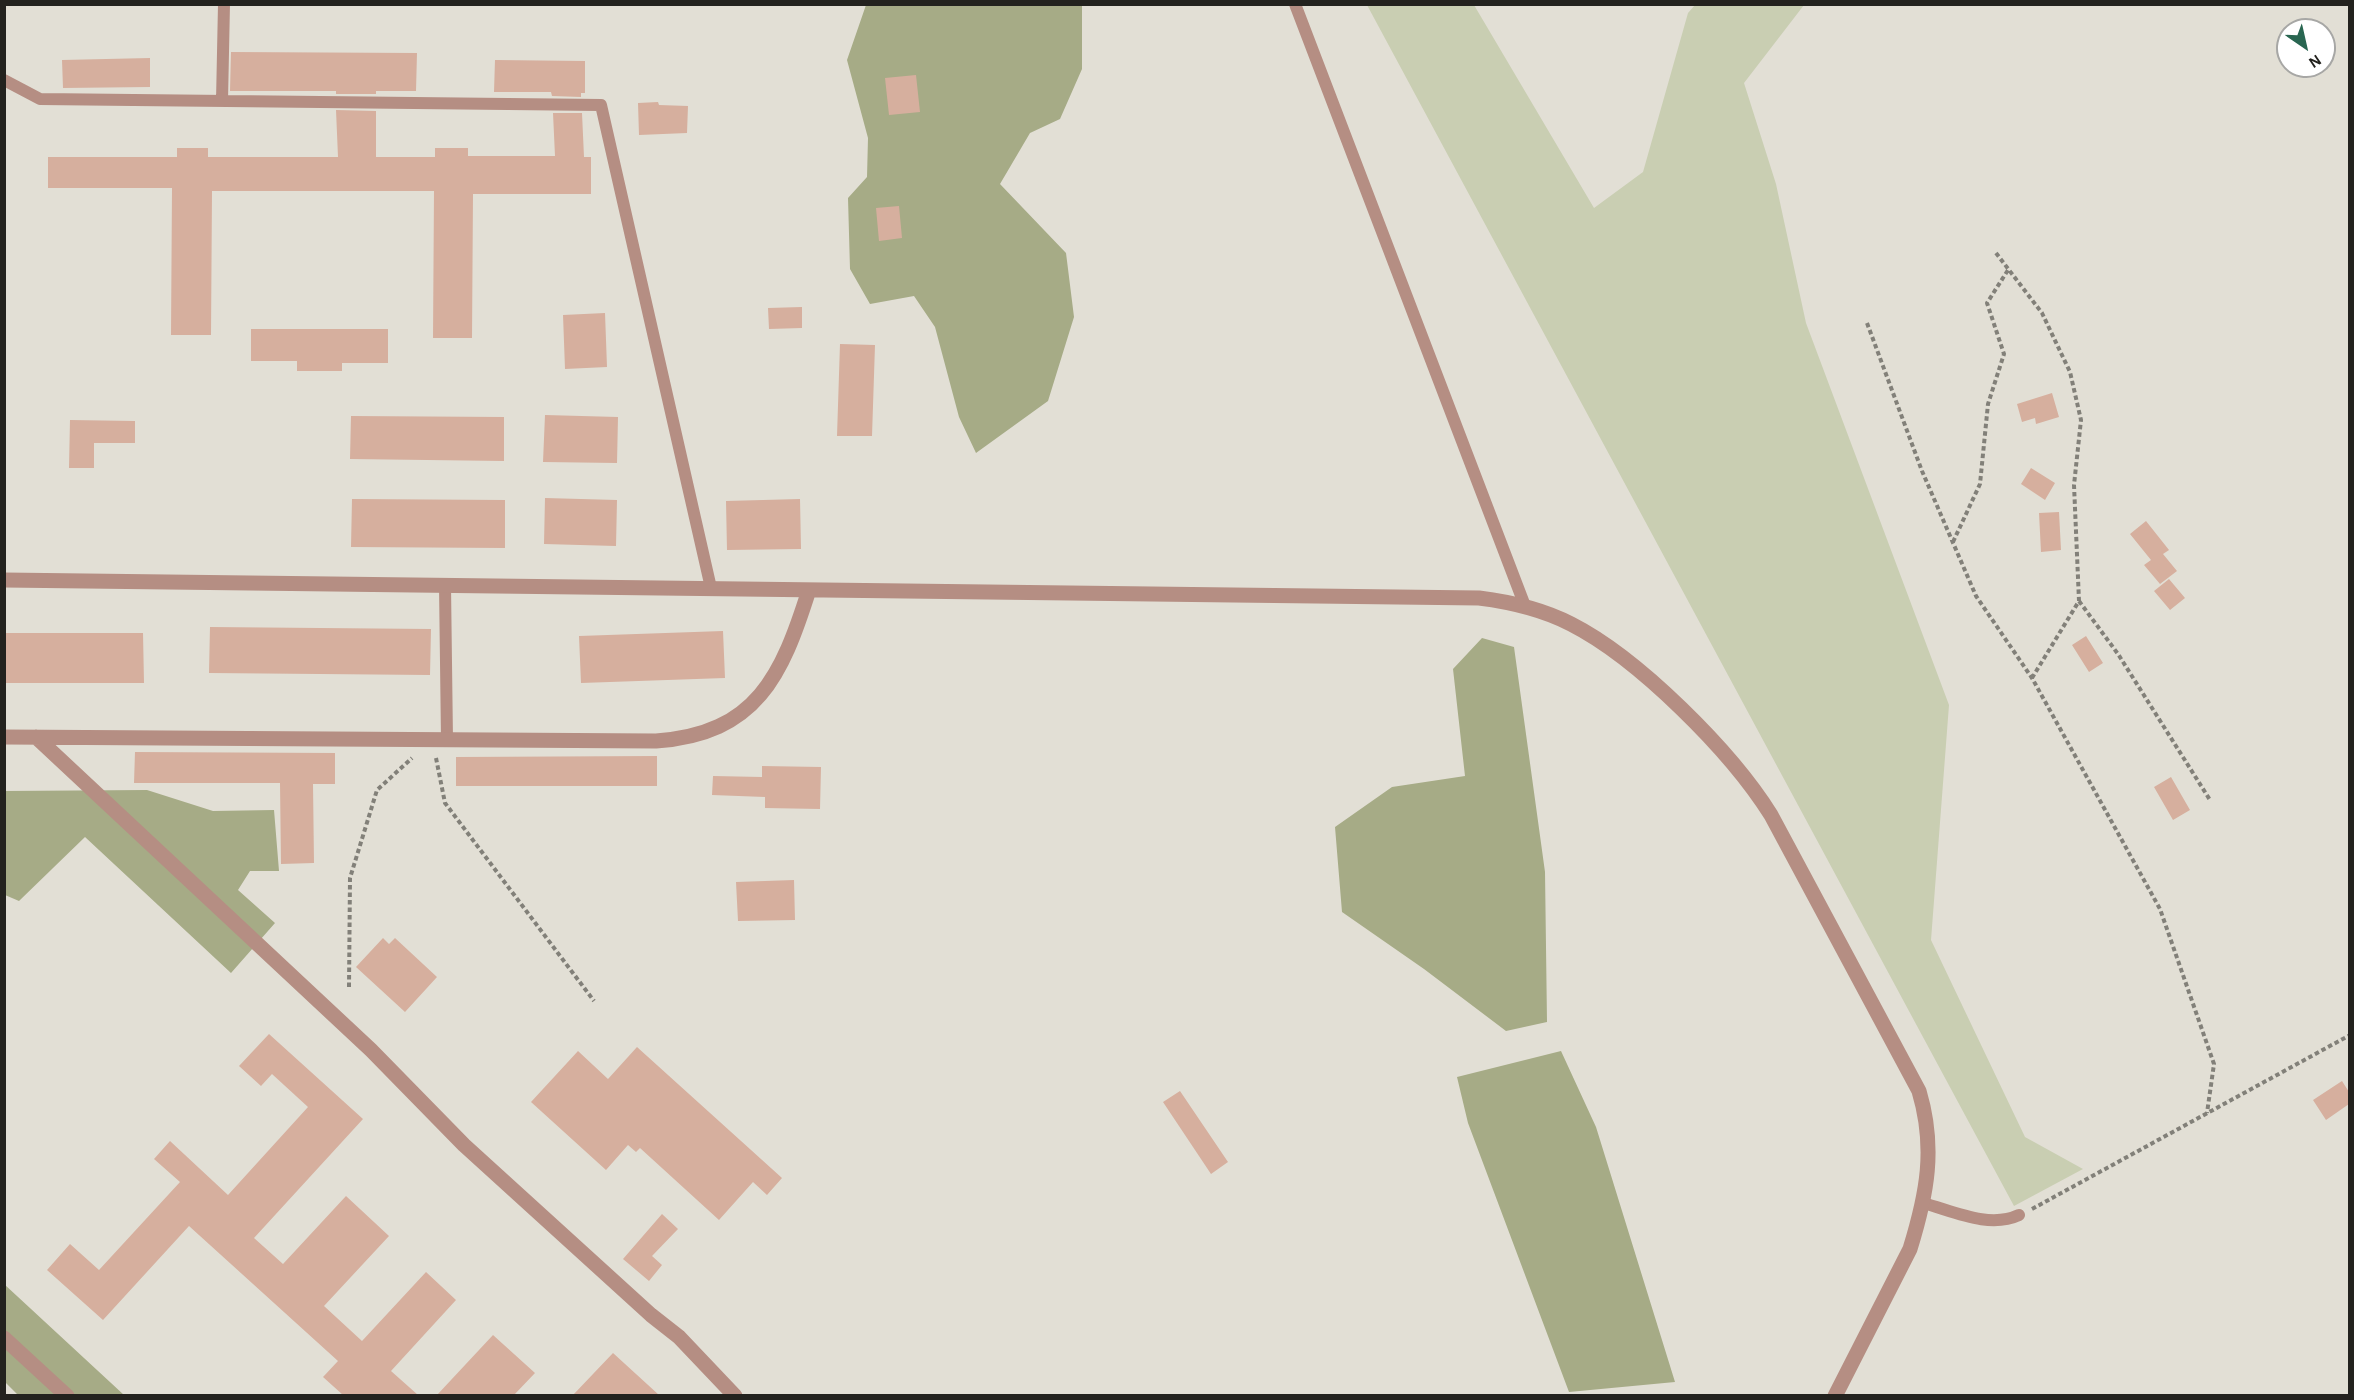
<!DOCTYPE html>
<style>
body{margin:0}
#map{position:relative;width:2354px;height:1400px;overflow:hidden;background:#e2dfd5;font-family:"Alegreya Sans",sans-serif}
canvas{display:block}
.frame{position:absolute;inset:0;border:6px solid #23221e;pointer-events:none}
.north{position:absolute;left:2276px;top:18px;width:60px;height:60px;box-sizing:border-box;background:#fff;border:2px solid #a7a7a5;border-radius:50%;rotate:146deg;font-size:16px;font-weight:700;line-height:24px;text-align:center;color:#23221e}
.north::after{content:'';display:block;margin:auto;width:21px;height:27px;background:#296651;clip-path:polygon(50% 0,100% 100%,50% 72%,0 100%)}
</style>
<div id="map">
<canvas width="2354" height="1400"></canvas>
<div class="frame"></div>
<div class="north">N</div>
</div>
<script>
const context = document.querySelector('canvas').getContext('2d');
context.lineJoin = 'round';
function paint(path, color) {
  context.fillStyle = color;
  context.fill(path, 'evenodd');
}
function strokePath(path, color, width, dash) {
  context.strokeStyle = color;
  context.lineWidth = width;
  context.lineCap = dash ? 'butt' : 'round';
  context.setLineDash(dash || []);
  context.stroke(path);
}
const green = new Path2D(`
 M 1367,5 L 1474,5 L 1594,208 L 1643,172 L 1688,13 L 1695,5 L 1804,5 L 1744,83 L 1776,184 L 1806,323 L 1949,705 L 1931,940 L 2025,1137 L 2083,1169 L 2014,1206 Z`);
const forest = new Path2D(`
 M 866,5 L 1082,5 L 1082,69 L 1060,119 L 1030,133 L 1000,184 L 1066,253 L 1074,317 L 1048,401 L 976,453 L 959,417 L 935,327 L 914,296 L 870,304 L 850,269 L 848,198 L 867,177 L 868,138 L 847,60 Z
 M 1482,638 L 1514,647 L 1545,872 L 1547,1022 L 1506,1031 L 1424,969 L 1342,912 L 1335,827 L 1392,787 L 1465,776 L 1453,669 Z
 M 147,790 L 213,811 L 274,810 L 279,871 L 250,871 L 238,890 L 275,923 L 231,973 L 85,837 L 19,901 L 5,895 L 5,791 Z
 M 1561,1051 L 1596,1127 L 1675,1382 L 1569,1392 L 1468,1123 L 1457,1077 Z
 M 4,1284 L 124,1395 L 18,1395 L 5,1382 Z`);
const building = new Path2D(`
 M 231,52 L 417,53 L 416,91 L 376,91 L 376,94 L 336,94 L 336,91 L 230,91 Z
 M 150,58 L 150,87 L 63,88 L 62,60 Z
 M 495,60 L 585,61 L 585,93 L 581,93 L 581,97 L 552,96 L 551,92 L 494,92 Z
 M 916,75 L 920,112 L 889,115 L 885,78 Z
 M 658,102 L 659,105 L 688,106 L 687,133 L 639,135 L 638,103 Z
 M 336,110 L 376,111 L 376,157 L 435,157 L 435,148 L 468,148 L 468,156 L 555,156 L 553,113 L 582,113 L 584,157 L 591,157 L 591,194 L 473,194 L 472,338 L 433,338 L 434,191 L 212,191 L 211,335 L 171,335 L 172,188 L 48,188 L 48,157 L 177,157 L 177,148 L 208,148 L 208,157 L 338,157 Z
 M 899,206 L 902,238 L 879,241 L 876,208 Z
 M 802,307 L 802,328 L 769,329 L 768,308 Z
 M 605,313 L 607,367 L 565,369 L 563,315 Z
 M 251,329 L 388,329 L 388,363 L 342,363 L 342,371 L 297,371 L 297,361 L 251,361 Z
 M 840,344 L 875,345 L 872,436 L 837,436 Z
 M 2052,393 L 2059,417 L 2036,424 L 2035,418 L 2022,422 L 2017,404 Z
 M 545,415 L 618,417 L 617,463 L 543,462 Z
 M 351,416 L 504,417 L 504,461 L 350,459 Z
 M 70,420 L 135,421 L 135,443 L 94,443 L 94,468 L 69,468 Z
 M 2031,468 L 2055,483 L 2045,500 L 2021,484 Z
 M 545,498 L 617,500 L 616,546 L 544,544 Z
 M 352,499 L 505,500 L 505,548 L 351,547 Z
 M 800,499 L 801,549 L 727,550 L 726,501 Z
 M 2059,512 L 2061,550 L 2041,552 L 2039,513 Z
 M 2146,521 L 2169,550 L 2163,554 L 2177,571 L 2160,584 L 2144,565 L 2151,560 L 2130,534 Z
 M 2169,579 L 2185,598 L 2170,610 L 2154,591 Z
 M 210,627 L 431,629 L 430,675 L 209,673 Z
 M 723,631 L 725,678 L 581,683 L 579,636 Z
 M 4,633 L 143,633 L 144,683 L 4,683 Z
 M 2086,636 L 2103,663 L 2089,672 L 2072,645 Z
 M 135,752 L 335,753 L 335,784 L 313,784 L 314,863 L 281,864 L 280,783 L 134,783 Z
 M 657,756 L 657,786 L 456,786 L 456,757 Z
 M 762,766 L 821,767 L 820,809 L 765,808 L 765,797 L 712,795 L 713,776 L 762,777 Z
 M 2171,777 L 2190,810 L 2173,820 L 2154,787 Z
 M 794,880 L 795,920 L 738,921 L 736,882 Z
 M 383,938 L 389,944 L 395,938 L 437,977 L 405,1012 L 356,967 Z
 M 269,1034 L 363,1119 L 254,1238 L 283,1264 L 346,1196 L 389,1236 L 324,1306 L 362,1341 L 426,1272 L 456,1300 L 391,1371 L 418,1395 L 343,1395 L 323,1377 L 338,1361 L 189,1226 L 103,1320 L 47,1270 L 70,1244 L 99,1270 L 180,1182 L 154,1159 L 170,1141 L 228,1195 L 308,1107 L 272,1074 L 261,1086 L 239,1066 Z
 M 637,1047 L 782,1178 L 767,1195 L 753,1182 L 719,1220 L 640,1148 L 636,1152 L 628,1145 L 606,1170 L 531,1102 L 578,1051 L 608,1079 Z
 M 2342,1081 L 2349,1092 L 2349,1104 L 2326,1120 L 2313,1100 Z
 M 1180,1091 L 1228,1162 L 1211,1174 L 1163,1102 Z
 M 662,1214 L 678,1229 L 652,1256 L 662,1265 L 649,1281 L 623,1259 Z
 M 493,1335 L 535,1373 L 514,1395 L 437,1395 Z
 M 613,1353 L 659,1395 L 573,1395 Z`);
const path = new Path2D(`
 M 1996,253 L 2042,313 L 2070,372 L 2081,420 L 2074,485 L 2079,601 L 2032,678
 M 1867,323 L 1922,471 L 1976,596 L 2032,678 L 2160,909 L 2214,1064 L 2207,1113
 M 1953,542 L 1980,484 L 1988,404 L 2004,354 L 1987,303 L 2008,270
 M 2079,601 L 2118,654 L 2210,800
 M 436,758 L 445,803 L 594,1001
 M 349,987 L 350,878 L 377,790 L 412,758
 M 2032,1209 L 2350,1035`);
const service = new Path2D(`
 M 1295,4 L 1525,606
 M 4,80 L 40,99 L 601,105 L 711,588
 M 222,101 L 224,4
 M 445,585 L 447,740
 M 1923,1203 C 1953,1211 1989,1229 2019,1215`);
const minor = new Path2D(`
 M 4,580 L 1479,598 C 1511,602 1542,609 1571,624 C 1638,658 1731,751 1771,815 L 1919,1091 C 1936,1148 1927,1194 1910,1249 L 1835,1396
 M 4,737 L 656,741 C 757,734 782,675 809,590
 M 36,737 L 371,1050 L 464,1145 L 651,1315 L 679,1337 L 735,1396
 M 4,1338 L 67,1396`);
paint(green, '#c9ceb2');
paint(forest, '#a6ab86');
paint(building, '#d6af9e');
strokePath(path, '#828079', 4, [4.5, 3]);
strokePath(service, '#b58e83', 12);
strokePath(minor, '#b58e83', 15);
</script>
